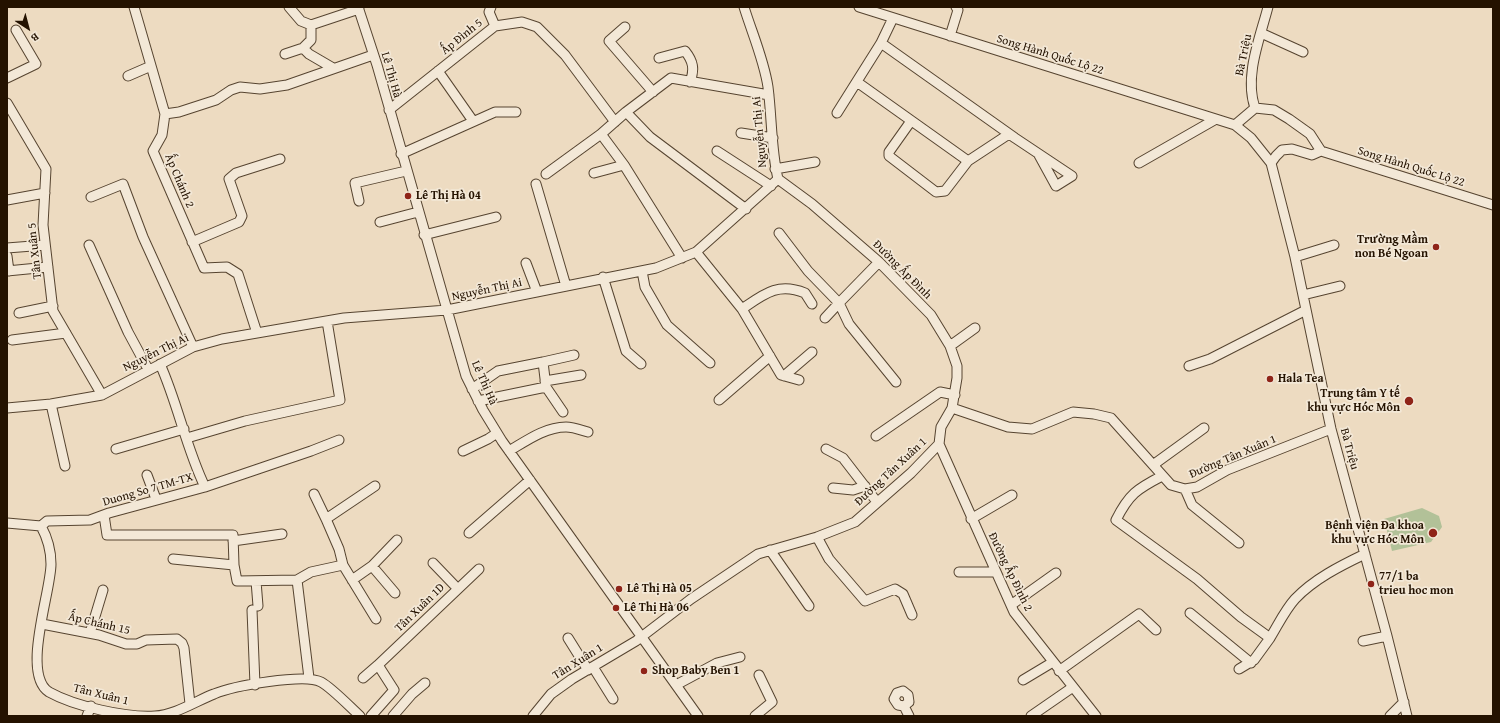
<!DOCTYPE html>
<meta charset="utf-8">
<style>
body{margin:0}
#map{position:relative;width:1500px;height:723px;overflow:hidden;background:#eddbc1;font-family:"Gentium Book Plus",serif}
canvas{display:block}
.frame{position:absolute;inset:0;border:8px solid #241200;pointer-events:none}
.north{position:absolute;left:8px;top:8px;width:40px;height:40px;-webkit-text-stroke:3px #f3e8d7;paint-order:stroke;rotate:144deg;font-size:11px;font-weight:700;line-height:16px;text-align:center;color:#241200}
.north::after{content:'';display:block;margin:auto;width:14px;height:18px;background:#241200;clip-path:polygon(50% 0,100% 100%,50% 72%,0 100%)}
</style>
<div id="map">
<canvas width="1500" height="723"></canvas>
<div class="frame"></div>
<div class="north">B</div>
</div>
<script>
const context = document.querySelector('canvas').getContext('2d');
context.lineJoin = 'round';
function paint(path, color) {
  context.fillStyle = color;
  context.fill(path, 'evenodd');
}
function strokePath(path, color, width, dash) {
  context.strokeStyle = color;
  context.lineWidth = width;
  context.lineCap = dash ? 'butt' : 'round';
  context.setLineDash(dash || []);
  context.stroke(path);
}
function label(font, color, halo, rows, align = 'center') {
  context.font = font + ' "Gentium Book Plus",serif';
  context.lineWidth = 3.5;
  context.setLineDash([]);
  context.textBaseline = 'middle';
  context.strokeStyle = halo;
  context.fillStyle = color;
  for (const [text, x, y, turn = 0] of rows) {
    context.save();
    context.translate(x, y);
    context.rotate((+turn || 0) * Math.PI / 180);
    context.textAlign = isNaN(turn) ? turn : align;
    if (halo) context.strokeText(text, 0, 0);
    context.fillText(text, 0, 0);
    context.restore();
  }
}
const green = new Path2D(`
 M 1422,508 L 1439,516 L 1442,527 L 1431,542 L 1392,551 L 1384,519 Z`);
const minor = new Path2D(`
 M 134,7 L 165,114 L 162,135 L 153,151 L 204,268 L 227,267 L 238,274 L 257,333
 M 289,7 L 301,21 L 311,25 L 359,9
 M 358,7 L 377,65 L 466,376 L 483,410 L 502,441 L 698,716
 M 491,7 L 489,12 L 495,26
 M 744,7 C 752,33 764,60 768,87 C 772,118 771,149 778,179
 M 859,7 L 1235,125 L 1251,138 L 1271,163 L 1295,257 L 1331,429 L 1387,636 L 1407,716
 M 311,25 L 311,40 L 303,48 L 309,54 L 333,68
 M 625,27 L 609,41 L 653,92
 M 1261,33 L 1303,52
 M 950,36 L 958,10 L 956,7
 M 881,43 L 1015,138 L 1072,176 L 1056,186 L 1039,155
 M 285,54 L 303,48
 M 659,58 L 685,51 C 693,61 695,69 690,82
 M 438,71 L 473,121
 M 128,76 L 151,66
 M 7,78 L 36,64 L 16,30
 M 857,82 L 968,161
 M 7,103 L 46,169 L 43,225 L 53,311 L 102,395
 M 1255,108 C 1244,76 1260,38 1268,7
 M 389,110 L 495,26 L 522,22 L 537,27 L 565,55 L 615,122
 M 626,112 L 650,137 L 746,209
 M 837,113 L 881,43 L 893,18
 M 165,114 L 179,112 L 216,100 L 231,90 L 240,87 L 260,89 L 287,85 L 373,55
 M 911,121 L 889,152 L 889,156 L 936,192 L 945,191 L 968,161 L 1009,134
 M 1235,125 L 1255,108 L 1274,110 L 1289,119 L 1310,134 L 1321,151
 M 741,133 L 773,138
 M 601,134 L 626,112 L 671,78 L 769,95
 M 717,151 L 771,186
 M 1321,151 L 1493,205
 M 401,154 L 495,112 L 516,112
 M 1139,163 L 1216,119
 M 1271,163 L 1276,156 L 1282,150 L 1292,149 L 1312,155 L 1321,151
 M 775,169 L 815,162
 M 594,173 L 624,165
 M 546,174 L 601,134 L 624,165 L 682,258
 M 536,184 L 566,286
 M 91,197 L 123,184 L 143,237 L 193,347
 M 7,200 L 45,193
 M 359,201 L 355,183 L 406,171
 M 380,222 L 418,212
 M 779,233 L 808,271 L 839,303 L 879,262
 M 424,235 L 496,217
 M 192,242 L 239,222 L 242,216 L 229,179 L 236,173 L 280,159
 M 89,245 L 128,332 L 148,369
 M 7,248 L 45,245
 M 696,252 L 742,309 L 781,375 L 799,380
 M 7,256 L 9,271
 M 1295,257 L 1334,245
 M 526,263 L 537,292
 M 7,271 L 48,267
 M 642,271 L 645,287 L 667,325 L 710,363
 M 603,277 L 626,351 L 641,364
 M 1303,295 L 1340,286
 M 742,309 C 764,294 778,282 805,293 L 812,304
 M 19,313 L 53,306
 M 825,318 L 839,303 L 849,324 L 896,382
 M 12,340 L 66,333
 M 950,346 L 975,328
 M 543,362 L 574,355
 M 1189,366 L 1210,359 L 1306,310
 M 784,376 L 812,352
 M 545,381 L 581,375
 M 472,389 L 498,371 L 543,362 L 546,387
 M 719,400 L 770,356
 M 478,401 L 546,387 L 563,412
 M 51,404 L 65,466
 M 7,408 L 51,404 L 102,395 L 193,347 L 222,339 L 344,318 L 447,310 L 656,268 L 696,252 L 778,179
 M 952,408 L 1008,427 L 1032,429 L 1073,412 L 1094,414 L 1111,418 L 1171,485 L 1185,489 L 1197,487 L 1227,470 L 1331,429
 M 876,436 L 940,392 L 955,395
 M 187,438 L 245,421 L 340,400 L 327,321
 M 939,444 L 1014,612 L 1096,716
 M 116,449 L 184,429
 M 826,449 L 843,458 L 877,502
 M 463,451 L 488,439 L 497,433
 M 509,451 C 526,441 545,427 566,427 C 573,427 581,430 588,432
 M 1153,465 L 1204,428
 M 147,475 L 156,499
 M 1162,476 C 1137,489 1129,494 1116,520 L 1197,579 L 1241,617 L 1270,638 C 1278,625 1285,610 1295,599 C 1314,579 1340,566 1365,554
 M 205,487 L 311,451 L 339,440
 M 833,488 L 853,490 L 865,486
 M 1185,489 L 1192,505 L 1239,543
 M 314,494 L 326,519
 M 104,515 L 107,535 L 233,535 L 234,565 L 237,581 L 297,580
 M 971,519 L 1012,495
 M 7,523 L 41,526 C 47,537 51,551 51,564 C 51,592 21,674 49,692 C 74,706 126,718 155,716 C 175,715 196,701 214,694 C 233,686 305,673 321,682 C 332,688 350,707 360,716
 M 41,526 L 47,521 L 90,520 L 109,513 L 205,487 C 186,448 178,404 160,364
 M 469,533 L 530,480
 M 817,537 L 829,559 L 865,601 L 895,589 L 903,594 L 912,615
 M 233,541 L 282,534
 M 770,550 L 809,606
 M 173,559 L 234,565
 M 433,563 L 458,589
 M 343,565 L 376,619
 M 372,566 L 395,593
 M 959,572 L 995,572
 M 352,580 L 372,566 L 397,540
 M 256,581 L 258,606
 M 1011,605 L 1056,573
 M 252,610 L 255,685
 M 1190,613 L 1251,663
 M 42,624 L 99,635 L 126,644 L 137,644 L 146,640 L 177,639 L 182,643 L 184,648 L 190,704
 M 90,633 L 103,590
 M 568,638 L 588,670
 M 1363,641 L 1387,636
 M 593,667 L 613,699
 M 1239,669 L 1254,660 L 1270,638
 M 1059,671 L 1139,614 L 1156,630
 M 309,678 L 297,580 L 311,572 L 343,565 L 339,549 L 326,519 L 375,486
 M 363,678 L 378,665
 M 1023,680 L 1053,662
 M 676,685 L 717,663 L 740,657
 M 903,691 L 908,695 L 909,702 L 904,706 L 898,705 L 894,699 L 897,693 Z
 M 904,706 L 909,716
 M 87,716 L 91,706
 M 371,716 L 394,690 L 378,665 L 479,569
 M 393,716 L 412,694 L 425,683
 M 533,716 L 551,694 L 572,679 L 636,641 L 691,599 L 758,554 L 817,537 L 855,522 L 911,473 L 939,444 L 941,427 L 952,408 L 957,378 L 957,366 L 950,346 L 931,315 L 879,262 L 812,204 L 778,179
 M 755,716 L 772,702 L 759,675
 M 1031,716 L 1073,687
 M 1390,716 L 1404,702`);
const markers = [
 [408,196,4,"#8f2418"],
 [1436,247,4,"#8f2418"],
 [1270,379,4,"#8f2418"],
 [1409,401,5,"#8f2418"],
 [1433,533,5,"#8f2418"],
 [1371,584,4,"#8f2418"],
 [619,589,4,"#8f2418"],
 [616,608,4,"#8f2418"],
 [644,671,4,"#8f2418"]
];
const streetNames = [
 ["Ấp Đình 5",462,37,-39],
 ["Song Hành Quốc Lộ 22",1050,55,17],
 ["Bà Triệu",1244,55,-78],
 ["Lê Thị Hà",391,75,74],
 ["Nguyễn Thị Ai",760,132,-95],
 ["Song Hành Quốc Lộ 22",1411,167,17],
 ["Ấp Chánh 2",179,181,67],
 ["Tân Xuân 5",35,251,-96],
 ["Đường Ấp Đình",902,270,45],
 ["Nguyễn Thị Ai",487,290,-12],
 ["Nguyễn Thị Ai",156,353,-26],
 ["Lê Thị Hà",484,383,66],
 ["Bà Triệu",1349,449,75],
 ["Đường Tân Xuân 1",1233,457,-23],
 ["Đường Tân Xuân 1",891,472,-43],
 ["Duong So 7 TM-TX",148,490,-16],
 ["Đường Ấp Đình 2",1010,572,64],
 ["Tân Xuân 1D",420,608,-44],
 ["Ấp Chánh 15",99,624,13],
 ["Tân Xuân 1",578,662,-32],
 ["Tân Xuân 1",101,695,14]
];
const poiNames = [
 ["Lê Thị Hà 04",416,196],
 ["Trường Mầm",1428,240,"right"],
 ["non Bé Ngoan",1428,254,"right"],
 ["Hala Tea",1278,379],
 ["Trung tâm Y tế",1400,394,"right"],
 ["khu vực Hóc Môn",1400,408,"right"],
 ["Bệnh viện Đa khoa",1424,526,"right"],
 ["khu vực Hóc Môn",1424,540,"right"],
 ["77/1 ba",1379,577],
 ["trieu hoc mon",1379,591],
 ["Lê Thị Hà 05",627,589],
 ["Lê Thị Hà 06",624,608],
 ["Shop Baby Ben 1",652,671]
];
paint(green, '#b2c198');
strokePath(minor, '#564430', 11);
strokePath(minor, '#f3e8d7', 9);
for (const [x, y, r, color] of markers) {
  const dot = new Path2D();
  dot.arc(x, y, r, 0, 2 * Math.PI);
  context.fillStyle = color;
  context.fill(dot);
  strokePath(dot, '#f3e8d7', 1.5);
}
label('12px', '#241200', '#f3e8d7', streetNames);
label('bold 12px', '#241200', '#f3e8d7', poiNames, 'left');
</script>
